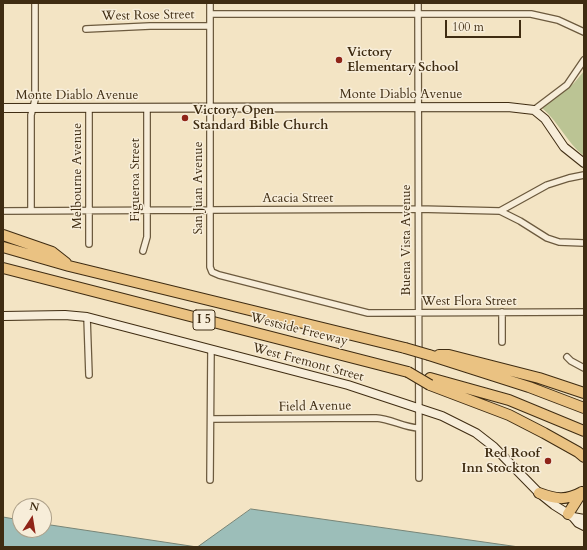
<!DOCTYPE html>
<style>
body{margin:0}
#map{position:relative;width:587px;height:550px;overflow:hidden;background:#f3e4c4;font-family:Cardo,serif}
canvas{display:block}
.frame{position:absolute;inset:0;border:4px solid #3f2c12;pointer-events:none}
.north{position:absolute;left:12px;top:498px;width:40px;height:40px;box-sizing:border-box;background:#f7edd9;border:1px solid #ada089;border-radius:50%;rotate:12deg;font-size:11px;font-weight:700;line-height:16px;text-align:center;color:#3f2c12}
.north::after{content:'';display:block;margin:auto;width:14px;height:18px;background:#8f2418;clip-path:polygon(50% 0,100% 100%,50% 72%,0 100%)}
.scale{position:absolute;left:445px;top:20px;width:76px;height:18px;box-sizing:border-box;border:2px solid #3f2c12;border-top:0;padding-left:5px;font-size:12px;line-height:14px;white-space:nowrap;color:#3f2c12;-webkit-text-stroke:3px #f7edd9;paint-order:stroke}
</style>
<div id="map">
<canvas width="587" height="550"></canvas>
<div class="frame"></div>
<div class="north">N</div>
<div class="scale">100 m</div>
</div>
<script>
const context = document.querySelector('canvas').getContext('2d');
context.lineJoin = 'round';
function paint(path, color) {
  context.fillStyle = color;
  context.fill(path, 'evenodd');
}
function strokePath(path, color, width, dash) {
  context.strokeStyle = color;
  context.lineWidth = width;
  context.lineCap = dash ? 'butt' : 'round';
  context.setLineDash(dash || []);
  context.stroke(path);
}
function label(font, color, halo, rows, align = 'center') {
  context.font = font + ' Cardo,serif';
  context.lineWidth = 3;
  context.setLineDash([]);
  context.textBaseline = 'middle';
  context.strokeStyle = halo;
  context.fillStyle = color;
  for (const [text, x, y, turn = 0] of rows) {
    context.save();
    context.translate(x, y);
    context.rotate((+turn || 0) * Math.PI / 180);
    context.textAlign = isNaN(turn) ? turn : align;
    if (halo) context.strokeText(text, 0, 0);
    context.fillText(text, 0, 0);
    context.restore();
  }
}
const green = new Path2D(`
 M 584,71 L 584,156 C 566,142 559,122 542,108 L 574,83 Z`);
const water = new Path2D(`
 M 251,509 L 519,547 L 3,547 L 3,517 L 20,520 L 20,530 L 44,530 L 44,524 L 197,547 Z`);
const street = new Path2D(`
 M 210,3 L 210,267 L 212,272 L 219,275 L 368,313 L 584,312
 M 418,3 L 419,478
 M 210,14 L 531,14 L 558,20 L 584,32
 M 86,29 L 150,26 L 210,26
 M 89,107 L 89,244
 M 534,110 L 567,85 L 584,60
 M 3,211 L 418,209 L 500,211 L 547,185 L 569,178 L 584,175
 M 31,211 L 31,115 L 35,100 L 35,3
 M 500,211 L 520,221 L 547,238 L 559,242 L 584,243
 M 143,251 L 147,237 L 147,107
 M 87,317 L 89,375
 M 502,342 L 502,312
 M 567,357 L 571,361 L 584,368
 M 211,419 L 376,418 C 391,419 403,427 418,428
 M 210,480 L 211,349`);
const secondary = new Path2D(`
 M 3,108 L 508,107 L 534,110 L 545,119 L 564,147 L 584,163
 M 3,316 L 65,315 L 87,317 L 348,385 L 442,416 L 476,433 L 494,447 L 539,493 L 554,505 L 573,517 L 584,519
 M 573,517 L 578,523 L 584,526`);
const highway = new Path2D(`
 M 3,235 L 52,252 L 66,263
 M 3,247 L 69,266 L 405,348
 M 3,268 L 408,372
 M 429,355 L 529,387 L 584,408
 M 439,355 L 449,355 L 539,378 L 584,393
 M 430,378 L 509,400 L 584,431
 M 430,385 L 509,415 L 544,433 L 578,452 L 584,457
 M 539,493 C 555,499 566,501 582,492
 M 568,514 L 582,492`);
const highwayBridge = new Path2D(`
 M 405,348 L 429,355
 M 408,372 L 430,385`);
const markers = [
 [339,60,4,"#8f2418"],
 [185,118,4,"#8f2418"],
 [548,461,4,"#8f2418"]
];
const shields = [
 [204,320,22]
];
const shieldNames = [
 ["I 5",204,320]
];
const streetNames = [
 ["West Rose Street",148,16,-1],
 ["Monte Diablo Avenue",401,95],
 ["Monte Diablo Avenue",77,96],
 ["Melbourne Avenue",78,176,-90],
 ["Figueroa Street",136,180,-90],
 ["San Juan Avenue",199,188,-90],
 ["Acacia Street",298,199],
 ["Buena Vista Avenue",407,240,-90],
 ["West Flora Street",469,302],
 ["Westside Freeway",299,330,14],
 ["West Fremont Street",308,363,15],
 ["Field Avenue",315,407,-1]
];
const poiNames = [
 ["Victory",347,53],
 ["Elementary School",347,68],
 ["Victory Open",193,111],
 ["Standard Bible Church",193,126],
 ["Red Roof",540,454,"right"],
 ["Inn Stockton",540,469,"right"]
];
paint(green, '#bbc494');
paint(water, '#9cbeb9');
strokePath(water, '#778476', 1);
strokePath(street, '#6c5a3e', 8);
strokePath(secondary, '#3f2c12', 10);
strokePath(highway, '#3f2c12', 12);
strokePath(street, '#f7edd9', 5.5);
strokePath(secondary, '#f7edd9', 8);
strokePath(highway, '#eac282', 10);
strokePath(highwayBridge, '#3f2c12', 12, []);
strokePath(highwayBridge, '#eac282', 10);
for (const [x, y, r, color] of markers) {
  const dot = new Path2D();
  dot.arc(x, y, r, 0, 2 * Math.PI);
  context.fillStyle = color;
  context.fill(dot);
  strokePath(dot, '#f7edd9', 1.5);
}
for (const [x, y, w] of shields) {
  const box = new Path2D();
  box.roundRect(x - w / 2, y - 10, w, 20, 3);
  context.fillStyle = '#f7edd9';
  context.fill(box);
  strokePath(box, '#3f2c12', 1);
}
label('bold 12px', '#3f2c12', null, shieldNames);
label('13px', '#3f2c12', '#f7edd9', streetNames);
label('bold 13px', '#3f2c12', '#f7edd9', poiNames, 'left');
</script>
